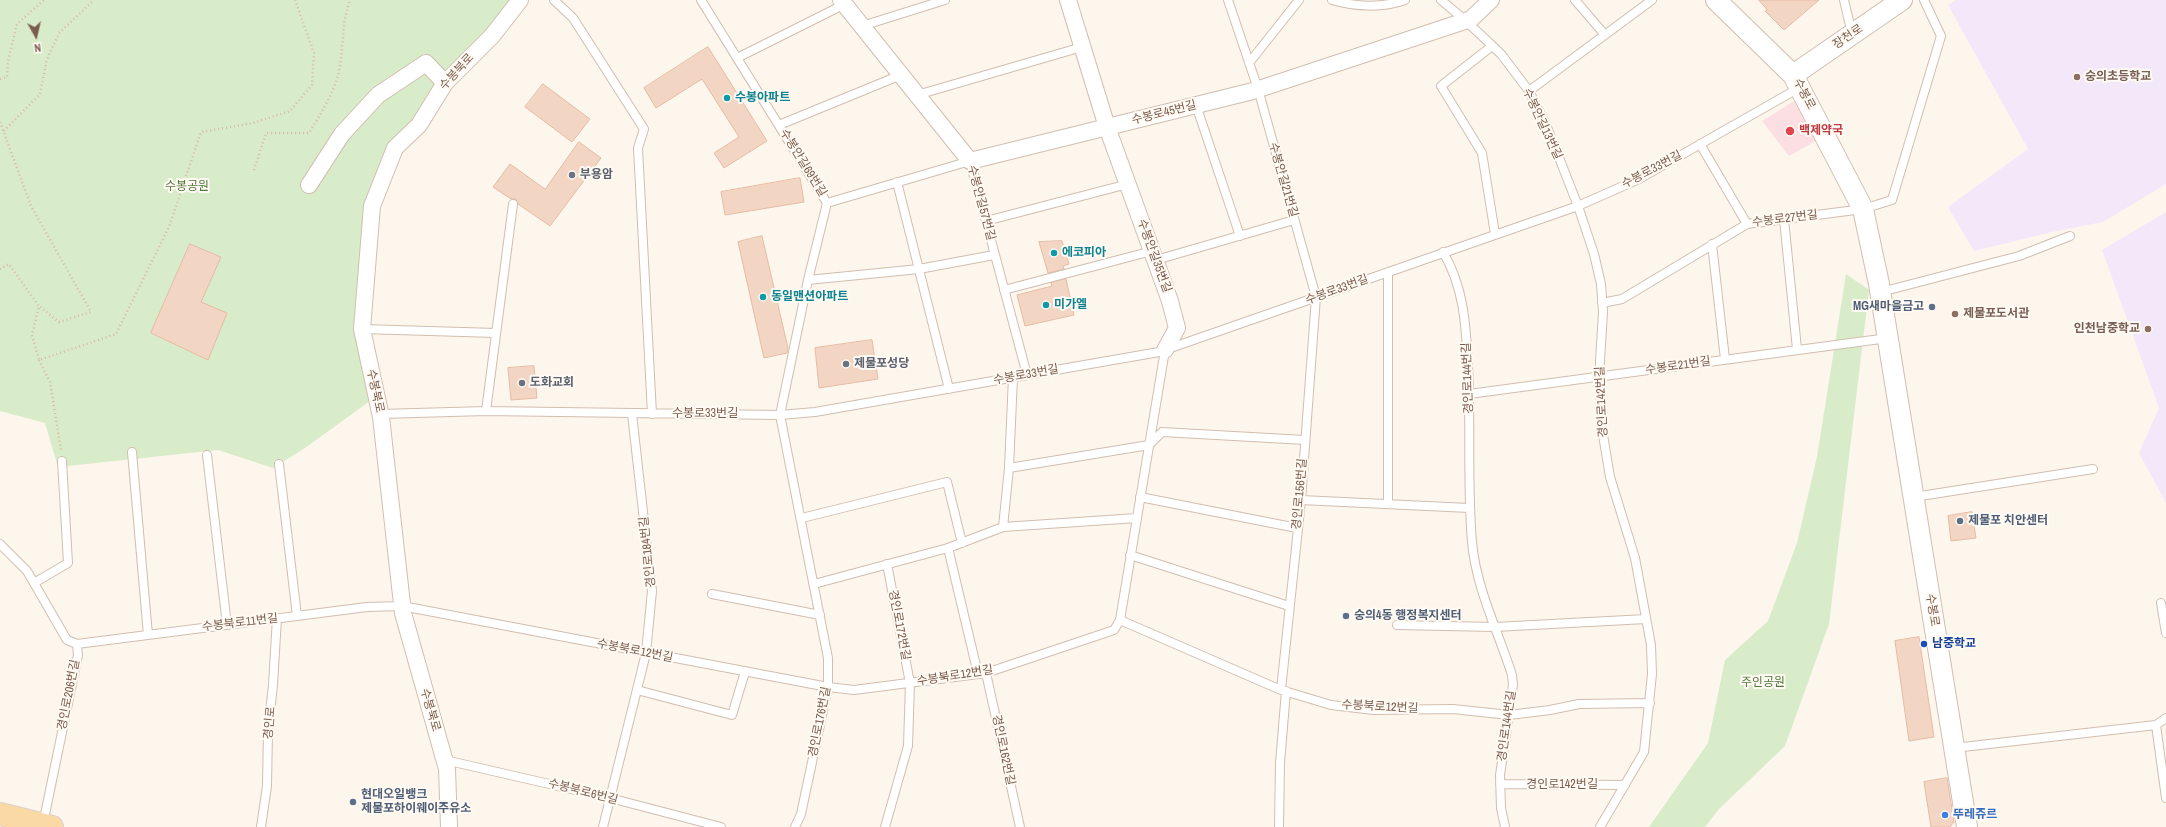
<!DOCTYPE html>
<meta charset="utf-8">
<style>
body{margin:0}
#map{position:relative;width:2166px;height:827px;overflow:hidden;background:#fdf6ec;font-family:"Archivo Narrow",sans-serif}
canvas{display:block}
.north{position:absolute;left:16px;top:16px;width:40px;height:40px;-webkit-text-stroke:3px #fffaf3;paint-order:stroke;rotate:172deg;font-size:11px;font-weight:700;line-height:16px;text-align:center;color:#7a5c4d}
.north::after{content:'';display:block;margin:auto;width:14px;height:18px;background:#7a5c4d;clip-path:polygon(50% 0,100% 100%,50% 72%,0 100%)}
</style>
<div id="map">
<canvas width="2166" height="827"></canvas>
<div class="north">N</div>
</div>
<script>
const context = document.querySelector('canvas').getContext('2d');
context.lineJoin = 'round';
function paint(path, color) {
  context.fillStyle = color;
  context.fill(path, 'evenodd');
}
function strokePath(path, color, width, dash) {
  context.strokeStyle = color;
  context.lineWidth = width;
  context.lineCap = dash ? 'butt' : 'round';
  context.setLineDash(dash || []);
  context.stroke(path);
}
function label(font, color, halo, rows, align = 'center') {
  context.font = font + ' "Archivo Narrow","Noto Sans KR",sans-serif';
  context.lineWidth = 4;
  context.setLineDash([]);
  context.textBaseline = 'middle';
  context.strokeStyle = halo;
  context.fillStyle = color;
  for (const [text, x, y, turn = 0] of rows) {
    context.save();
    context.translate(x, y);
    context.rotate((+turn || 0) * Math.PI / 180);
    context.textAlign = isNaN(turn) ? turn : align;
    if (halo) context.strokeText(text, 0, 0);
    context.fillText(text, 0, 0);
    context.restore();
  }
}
const education = new Path2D(`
 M 1956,0 L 2166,0 L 2166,184 L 2103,222 L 2052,232 L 1974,251 L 1948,207 L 2028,149 L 1948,5 Z
 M 2166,212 L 2166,503 L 2139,453 L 2159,408 L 2102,250 Z`);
const medical = new Path2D(`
 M 1794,101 L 1816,141 L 1789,156 L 1762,121 Z`);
const green = new Path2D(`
 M 0,0 L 509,0 L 395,148 L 372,206 L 362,329 L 370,401 L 305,448 L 273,468 L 218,450 L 58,467 L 45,423 L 0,411 Z
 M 1846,274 L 1869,290 L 1829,624 L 1785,746 L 1719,809 L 1705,827 L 1649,827 L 1708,743 L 1725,660 L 1768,621 L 1797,543 L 1817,457 Z`);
const building = new Path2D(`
 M 1759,0 L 1819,0 L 1784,30 L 1765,11 L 1767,10 Z
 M 708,47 L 767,141 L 724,168 L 714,153 L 739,137 L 702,79 L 656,108 L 644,88 Z
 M 543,84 L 590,119 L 572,142 L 525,107 Z
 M 579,142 L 601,158 L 550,226 L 518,204 L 516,199 L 511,199 L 493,187 L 510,164 L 545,189 Z
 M 800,178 L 804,202 L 725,215 L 721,192 Z
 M 762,236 L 788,348 L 787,353 L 764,358 L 738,242 Z
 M 1062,241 L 1069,264 L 1063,266 L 1064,269 L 1048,273 L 1039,242 Z
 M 190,244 L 221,257 L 201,302 L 227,313 L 208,360 L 151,333 Z
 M 1066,279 L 1074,315 L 1025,326 L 1017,295 L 1052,286 L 1051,283 Z
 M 872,340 L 878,379 L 819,388 L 815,348 Z
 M 534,366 L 537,398 L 511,400 L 508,368 Z
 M 1972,512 L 1976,538 L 1951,541 L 1948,516 Z
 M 1919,637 L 1934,737 L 1909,741 L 1895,641 Z
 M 1947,778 L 1954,822 L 1950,827 L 1931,827 L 1924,782 Z`);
const path = new Path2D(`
 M 0,79 L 7,77 L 8,61 L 17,24 L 44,0
 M 0,122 L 31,206 L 91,312 L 59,322 L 39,306
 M 4,131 L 40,94 L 47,59 L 59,33 L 94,0
 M 254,170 L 266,133 L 309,133 C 320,115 332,96 338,76 C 344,51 341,24 350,0
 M 0,269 L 9,264 L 39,306 L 32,335 L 39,360 L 116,334 L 169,227 L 201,132 L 253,123 L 290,111 L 312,85 L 314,53 L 295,0
 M 39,360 L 50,382 L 61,450`);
const service = new Path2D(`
 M 554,0 L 573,18 L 644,129 L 638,148 L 652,414
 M 701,0 L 827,203 L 808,280 L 780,415 L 828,658 L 828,687 L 801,814 L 795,827
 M 1228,0 L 1258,89 L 1316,297 L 1301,500 L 1281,690
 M 1332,0 C 1355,7 1383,8 1405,0
 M 1441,0 L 1466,21 L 1501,54 L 1529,91 L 1547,127 L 1578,206 L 1594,254 L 1601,284 L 1603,312 L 1600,361 L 1601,423 L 1610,477 L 1635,558 L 1651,645 L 1652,674 L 1644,752 L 1600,827
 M 1575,0 L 1605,35
 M 1844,0 L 1852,34
 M 862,26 L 945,0
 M 1492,46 L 1441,86 L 1482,153 L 1495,234
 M 737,58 L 845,4
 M 1249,63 L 1299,0
 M 1529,91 L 1652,0
 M 917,95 L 1082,47
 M 1196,105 L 1240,236
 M 779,125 L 901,75
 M 1700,144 L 1747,224
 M 897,182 L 949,389
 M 827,203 L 970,161 L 1027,375
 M 1784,219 L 1797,349
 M 986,221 L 1128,184
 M 1712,244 L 1725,359
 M 1443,252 C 1464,287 1466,326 1468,366 C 1471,424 1467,483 1472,542 C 1476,588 1498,631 1512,675 L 1513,685 L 1500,775 L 1501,808 L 1505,827
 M 1156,260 L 1294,220
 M 1388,272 L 1388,504
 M 808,280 L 919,269 L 994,255
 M 1004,290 L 1152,251
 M 1881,292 L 2019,256 L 2070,236
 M 1602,303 L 1622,299 L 1747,224 L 1863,209 L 1892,200 L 1941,36 L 1924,0
 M 362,329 L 496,333
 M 1469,394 L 1888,338
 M 486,411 L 513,204
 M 380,414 L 486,411 L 780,415 L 815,412 L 1159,352 L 1578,206 L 1639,179 L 1799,88
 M 132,452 L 148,635
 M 207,455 L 227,625
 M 279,464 L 297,616
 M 1009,468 L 1149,445 L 1162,432 L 1305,440
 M 1140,497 L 1297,528
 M 1914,497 L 2093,469
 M 1301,500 L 1469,508
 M 802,518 L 947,482 L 962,543
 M 1003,527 L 1009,468 L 1013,377
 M 0,544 L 27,571 L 67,640 L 77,644
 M 948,548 L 978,674
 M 1130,555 L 1289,606
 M 34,583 L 68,563 L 62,461
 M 814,584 L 948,548 L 1003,527 L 1137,518
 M 712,594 L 820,615
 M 2161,603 L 2166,633
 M 1120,620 L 1281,690 L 1331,705 L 1374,710 L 1453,709 L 1509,715 L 1550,710 L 1579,704 L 1650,703
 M 1397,625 L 1495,627 L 1646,619
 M 77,644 L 367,607 L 402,606 L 828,687 L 854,690 L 986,673 L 1114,630 L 1120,620 L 1165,350
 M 986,673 L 1020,827
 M 637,690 L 732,715 L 745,672
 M 2156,725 L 2166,798
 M 1954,748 L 2156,725 L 2166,718
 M 445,760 L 610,798 L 721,827
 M 1500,784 L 1625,785
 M 43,824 L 78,655 L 77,644
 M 261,827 L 267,786 L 268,731 L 273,685 L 277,618
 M 603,827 L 646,653 L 652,591 L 632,414
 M 885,827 L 908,746 L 910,683 L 887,564
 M 1279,827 L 1280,763 L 1286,691`);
const minor = new Path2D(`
 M 841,0 L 970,161 L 1253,91 L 1471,19 L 1491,0
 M 1068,0 L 1107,127 L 1170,301 L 1177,328 L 1165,350
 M 309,185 L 342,134 L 378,95 L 426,63 L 445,83
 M 449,827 L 447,769 L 403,613 L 381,417 L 362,329 L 372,206 L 395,148 L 419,125 L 445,83 L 492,36 L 520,0`);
const tertiary = new Path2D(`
 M 1716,0 L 1793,75 L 1863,209 L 1879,284 L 1967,827
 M 1793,75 L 1902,0`);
const primary = new Path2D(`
 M 0,814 L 52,827`);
const markers = [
 [2077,77,4,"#8d6e63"],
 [727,98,4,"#0f9aa8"],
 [1790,131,5,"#e0444e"],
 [572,175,4,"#6b7280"],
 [1054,253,4,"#0f9aa8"],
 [763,297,4,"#0f9aa8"],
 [1046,305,4,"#0f9aa8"],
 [1932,307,4,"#5c6f8a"],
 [1955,314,4,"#8d6e63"],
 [2148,329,4,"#8d6e63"],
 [846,364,4,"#6b7280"],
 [522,383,4,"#6b7280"],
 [1960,521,4,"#5c6f8a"],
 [1346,616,4,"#5c6f8a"],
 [1924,644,4,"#1a4fb4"],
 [353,802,4,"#5c6f8a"],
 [1945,815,4,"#3f7fe0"]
];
const streetNames = [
 ["장천로",1848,37,-34],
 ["수봉북로",457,72,-48],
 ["수봉로",1804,94,62],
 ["수봉로45번길",1164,113,-14],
 ["수봉안길13번길",1542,124,65],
 ["수봉안길69번길",803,163,58],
 ["수봉로33번길",1652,170,-28],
 ["수봉안길21번길",1283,180,74],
 ["수봉안길57번길",981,203,75],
 ["수봉로27번길",1785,219,-7],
 ["수봉안길35번길",1154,256,70],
 ["수봉로33번길",1337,290,-20],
 ["수봉로21번길",1678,366,-8],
 ["수봉로33번길",1026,375,-10],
 ["경인로144번길",1468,378,-92],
 ["수봉북로",375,391,78],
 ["경인로142번길",1602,402,-93],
 ["수봉로33번길",705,414],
 ["경인로156번길",1300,494,-85],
 ["경인로184번길",648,552,-96],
 ["수봉로",1932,610,81],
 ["수봉북로11번길",240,623,-7],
 ["경인로172번길",899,625,79],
 ["수봉북로12번길",635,651,11],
 ["수봉북로12번길",955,676,-9],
 ["경인로206번길",69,695,-79],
 ["수봉북로12번길",1380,707,3],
 ["수봉북로",430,710,74],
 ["경인로176번길",820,722,-79],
 ["경인로",270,723,-85],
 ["경인로144번길",1507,726,-82],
 ["경인로162번길",1003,750,78],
 ["경인로142번길",1562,785],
 ["수봉북로6번길",583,792,14]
];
const educationNames = [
 ["숭의초등학교",2085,77],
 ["제물포도서관",1963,314],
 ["인천남중학교",2140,329,"right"]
];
const cultureNames = [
 ["수봉아파트",735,98],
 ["에코피아",1062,253],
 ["동일맨션아파트",771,297],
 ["미가엘",1054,305]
];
const healthNames = [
 ["백제약국",1799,131]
];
const worshipNames = [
 ["부용암",580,175],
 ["제물포성당",854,364],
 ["도화교회",530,383]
];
const parkNames = [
 ["수봉공원",187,187],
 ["주인공원",1763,683]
];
const serviceNames = [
 ["MG새마을금고",1924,307,"right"],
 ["제물포 치안센터",1968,521],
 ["숭의4동 행정복지센터",1354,616],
 ["현대오일뱅크",361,795],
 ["제물포하이웨이주유소",361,809]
];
const transitNames = [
 ["남중학교",1932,644]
];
const shopNames = [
 ["뚜레쥬르",1953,815]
];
paint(education, '#f3e8fa');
paint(medical, '#fbdfe3');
paint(green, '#d8ecc9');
paint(building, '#f3d5c3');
strokePath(building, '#e6bba3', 1);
strokePath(service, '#d1beb0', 10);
strokePath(minor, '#d1beb0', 18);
strokePath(tertiary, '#d1beb0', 22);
strokePath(primary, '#dad1cd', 24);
strokePath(path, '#d9b8a5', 2.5, [1, 3]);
strokePath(service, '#fff', 8);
strokePath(minor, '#fff', 16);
strokePath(tertiary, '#fff', 20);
strokePath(primary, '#fbd9a5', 22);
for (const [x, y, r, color] of markers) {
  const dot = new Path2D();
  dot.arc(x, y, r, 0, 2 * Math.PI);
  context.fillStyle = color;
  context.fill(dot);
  strokePath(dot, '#fffaf3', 1.5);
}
label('12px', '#7a5c4d', '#fffaf3', streetNames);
label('bold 12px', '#785e54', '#fffaf3', educationNames, 'left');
label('bold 12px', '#0d838f', '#fffaf3', cultureNames, 'left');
label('bold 12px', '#be3a42', '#fffaf3', healthNames, 'left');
label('bold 12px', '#5b616d', '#fffaf3', worshipNames, 'left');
label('12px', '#537a41', '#fffaf3', parkNames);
label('bold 12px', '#4e5e75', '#fffaf3', serviceNames, 'left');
label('bold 12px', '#164399', '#fffaf3', transitNames, 'left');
label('bold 12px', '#366cbe', '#fffaf3', shopNames, 'left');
</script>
